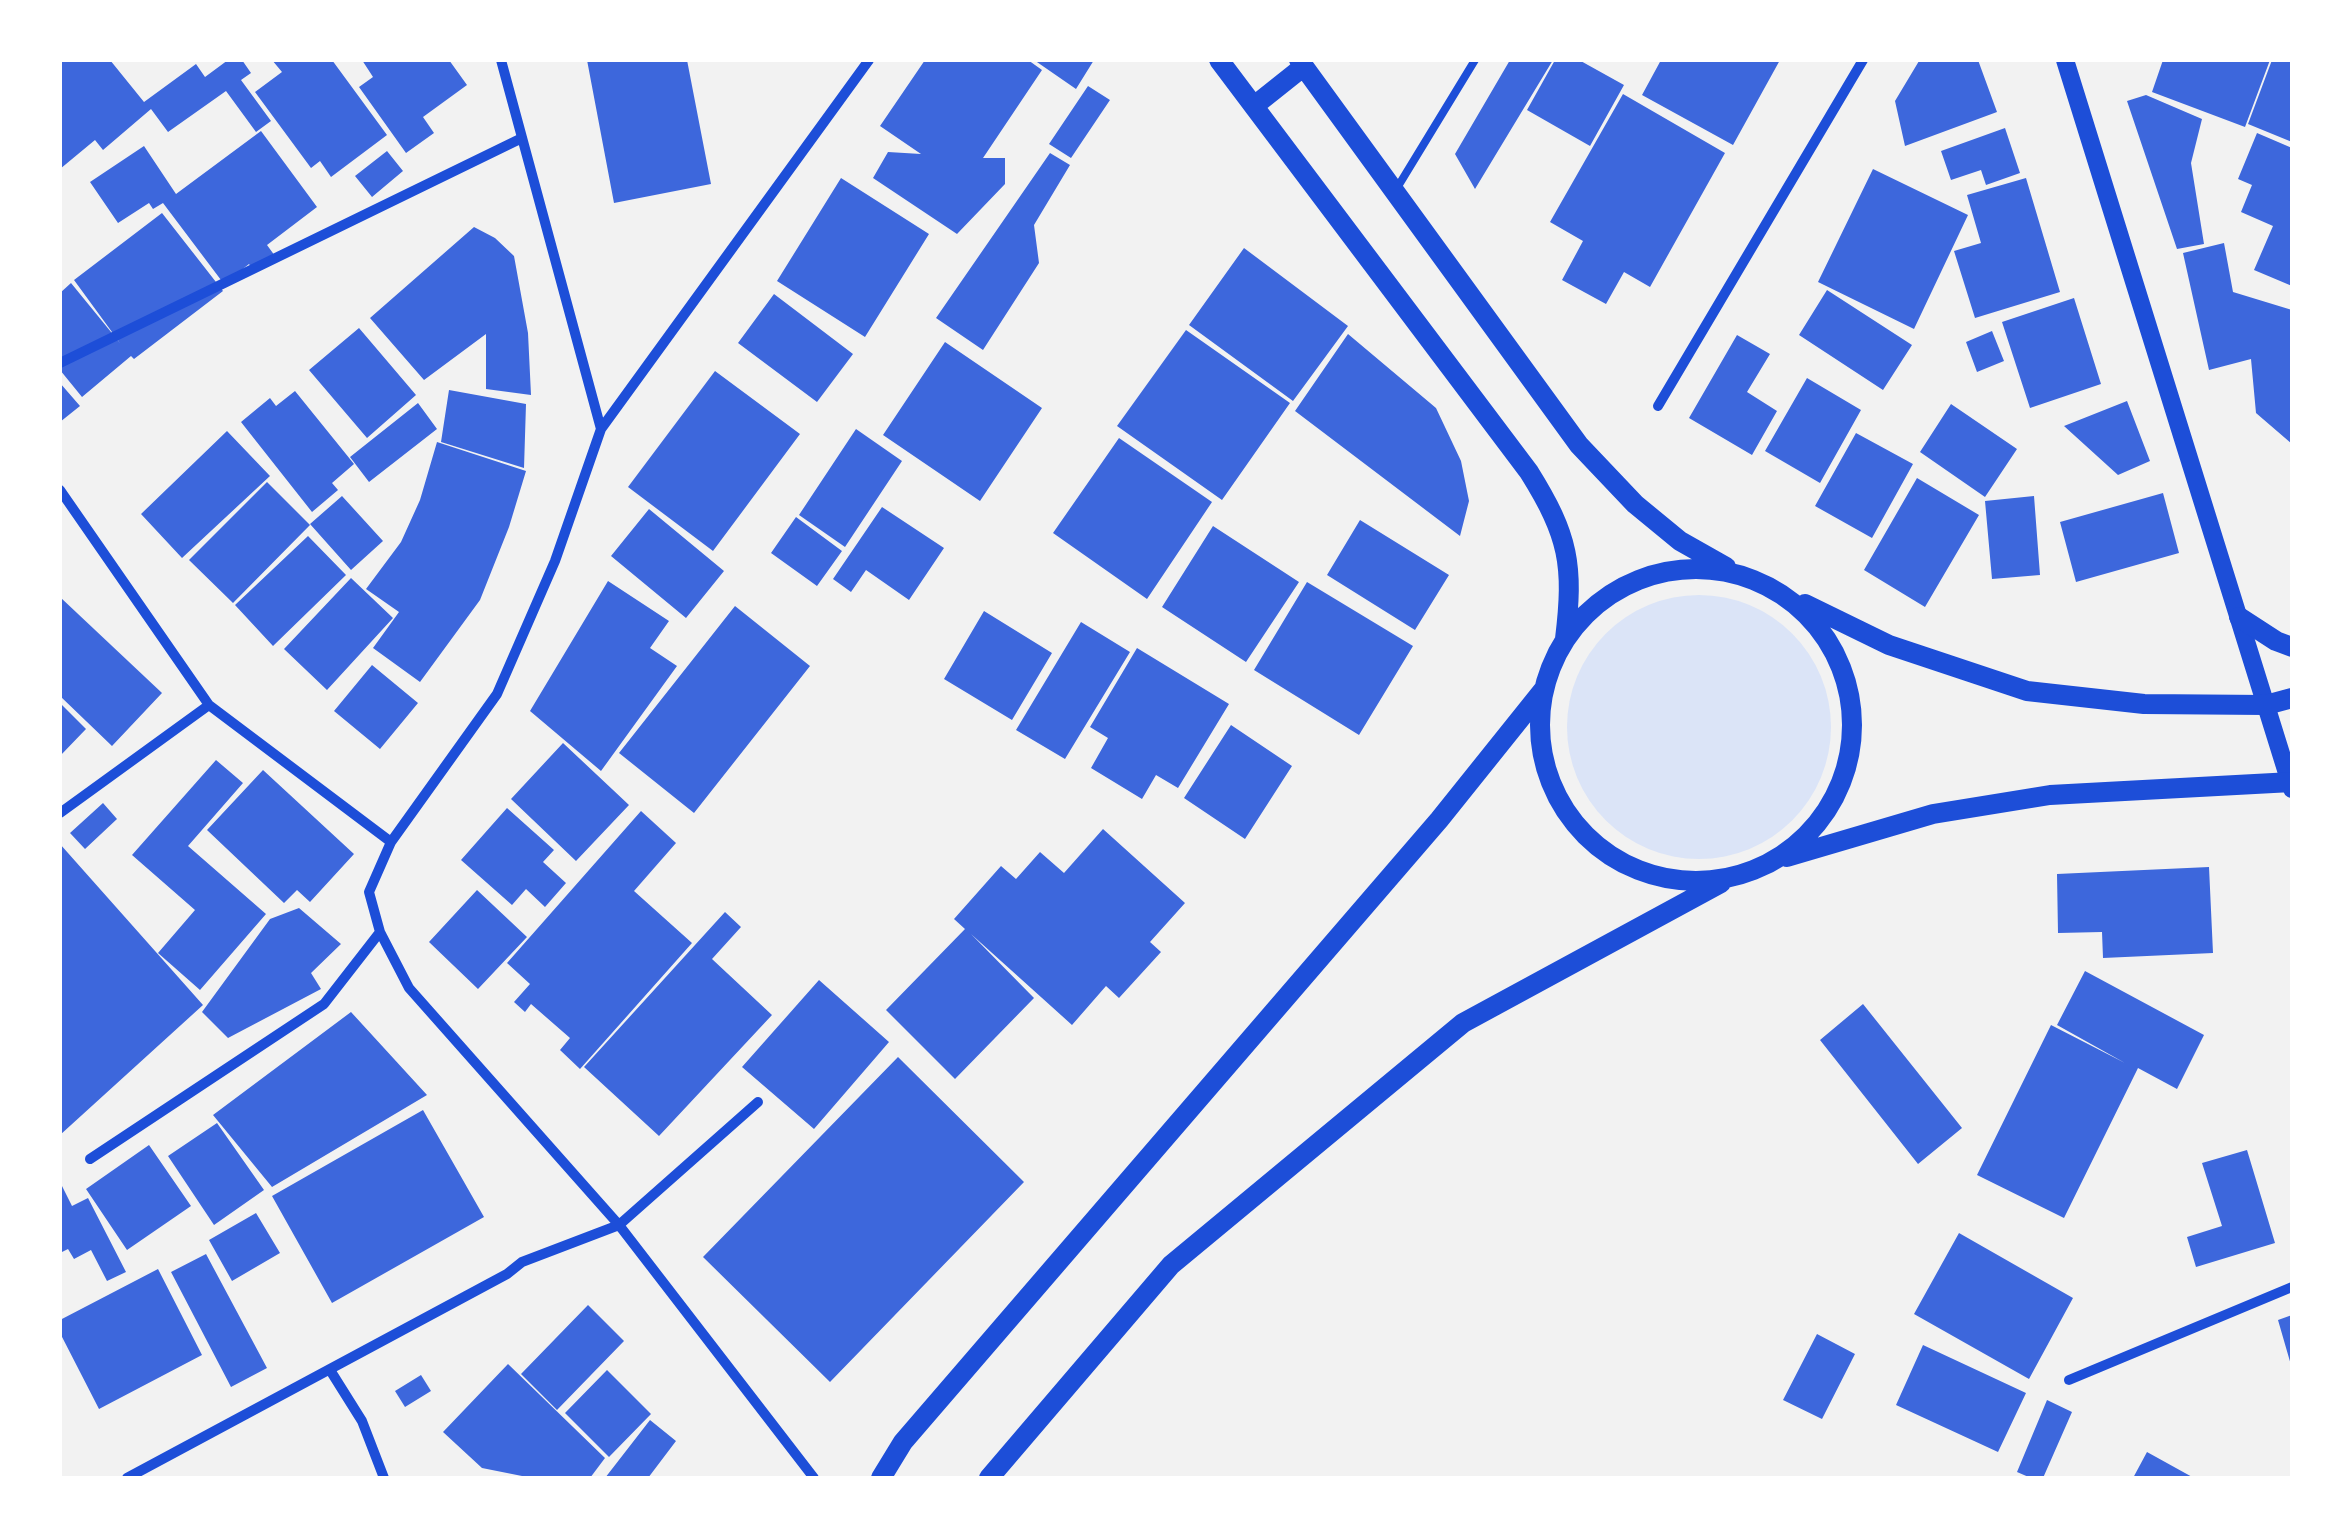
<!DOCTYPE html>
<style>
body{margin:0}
#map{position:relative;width:2352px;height:1538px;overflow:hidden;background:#f2f2f2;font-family:Montserrat,sans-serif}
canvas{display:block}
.frame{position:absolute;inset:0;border:62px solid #fff;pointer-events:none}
</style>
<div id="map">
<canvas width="2352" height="1538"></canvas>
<div class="frame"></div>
</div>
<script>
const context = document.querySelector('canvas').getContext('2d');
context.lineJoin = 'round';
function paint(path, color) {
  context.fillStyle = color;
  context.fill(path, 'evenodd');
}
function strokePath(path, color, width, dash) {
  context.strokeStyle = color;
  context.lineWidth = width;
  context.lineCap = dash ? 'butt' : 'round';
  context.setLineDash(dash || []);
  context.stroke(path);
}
const green = new Path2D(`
 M1567 727a132 132 0 1 1 264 0a132 132 0 1 1-264 0Z`);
const building = new Path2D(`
 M 60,60 L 110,60 L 144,102 L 196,64 L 205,77 L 228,60 L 242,60 L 251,73 L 241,80 L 271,121 L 256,132 L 226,91 L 168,132 L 151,109 L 103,150 L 95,140 L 60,169 Z
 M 272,60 L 332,60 L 387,135 L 331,177 L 320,161 L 311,168 L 255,92 L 282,72 Z
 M 362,60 L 449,60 L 467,85 L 423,117 L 434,133 L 406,153 L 359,87 L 373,77 Z
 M 587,60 L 687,60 L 711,184 L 614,203 Z
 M 925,60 L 1028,60 L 1042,70 L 983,158 L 1005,158 L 1005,184 L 957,234 L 873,178 L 888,152 L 921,154 L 880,126 Z
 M 1034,60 L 1094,60 L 1076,89 Z
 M 1510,60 L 1553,60 L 1475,189 L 1455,154 Z
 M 1555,60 L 1579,60 L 1624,85 L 1590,146 L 1527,110 Z
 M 1661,60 L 1780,60 L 1733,145 L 1642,95 Z
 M 1978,60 L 1997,112 L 1905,146 L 1895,101 L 1919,61 Z
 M 2163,60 L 2270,60 L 2245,127 L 2152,92 Z
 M 2272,60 L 2292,62 L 2292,142 L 2248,124 Z
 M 1088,86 L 1110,100 L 1071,158 L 1049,144 Z
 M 1623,94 L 1725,153 L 1650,287 L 1624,272 L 1606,304 L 1562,280 L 1583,241 L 1550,222 Z
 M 2146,95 L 2202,119 L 2191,163 L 2204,244 L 2177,249 L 2127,101 Z
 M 2005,128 L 2020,173 L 1986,185 L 1981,170 L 1951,180 L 1941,151 Z
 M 261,131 L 317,207 L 267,245 L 275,256 L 254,271 L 249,264 L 224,284 L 163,203 L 153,209 L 149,203 L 118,223 L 90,182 L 144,146 L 176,194 Z
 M 2257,133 L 2292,148 L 2292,286 L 2254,270 L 2273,226 L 2241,212 L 2252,185 L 2238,179 Z
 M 387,151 L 403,171 L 372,197 L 355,176 Z
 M 1050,153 L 1070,165 L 1034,225 L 1039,263 L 983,350 L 936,318 Z
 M 1873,169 L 1968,215 L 1914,329 L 1818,282 Z
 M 841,178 L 929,234 L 865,337 L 777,281 Z
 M 2026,178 L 2060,292 L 1975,318 L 1954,251 L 1981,243 L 1967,195 Z
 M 162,213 L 223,291 L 134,359 L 131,356 L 82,397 L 60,370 L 60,293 L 71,283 L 120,343 L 74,280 Z
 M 474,227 L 495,238 L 514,256 L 528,333 L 531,395 L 486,389 L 486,334 L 424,380 L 370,318 Z
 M 2224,243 L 2233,292 L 2292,310 L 2292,444 L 2256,413 L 2251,359 L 2209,370 L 2183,253 Z
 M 1244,248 L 1348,326 L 1293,401 L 1189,325 Z
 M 1827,290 L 1912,345 L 1883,390 L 1799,335 Z
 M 774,294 L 853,354 L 817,402 L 738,343 Z
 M 2074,298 L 2101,384 L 2030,408 L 2002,322 Z
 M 359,328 L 416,395 L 367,438 L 309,370 Z
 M 1186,330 L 1290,403 L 1222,500 L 1117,426 Z
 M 1992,331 L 2004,361 L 1977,372 L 1966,342 Z
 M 1348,334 L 1436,408 L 1461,461 L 1469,501 L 1460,536 L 1295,411 Z
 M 1737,335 L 1770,354 L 1747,392 L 1777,411 L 1752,455 L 1689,418 Z
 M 945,342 L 1042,408 L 980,501 L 883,435 Z
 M 715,371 L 800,434 L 713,551 L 628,487 Z
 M 1807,378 L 1861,410 L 1820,483 L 1765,451 Z
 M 60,383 L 80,406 L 60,422 Z
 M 449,390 L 526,404 L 524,468 L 441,442 Z
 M 295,391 L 354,464 L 332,483 L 338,490 L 312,512 L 241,422 L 270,398 L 276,406 Z
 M 2127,401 L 2150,461 L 2118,475 L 2064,426 Z
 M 418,403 L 437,429 L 369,482 L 350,457 Z
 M 1951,404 L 2017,449 L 1985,497 L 1920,452 Z
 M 856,429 L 902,461 L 845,547 L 799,515 Z
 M 227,431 L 270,476 L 182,558 L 141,514 Z
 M 1856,433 L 1913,464 L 1872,538 L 1815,506 Z
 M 1119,438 L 1212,502 L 1147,599 L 1053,533 Z
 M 437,442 L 526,471 L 509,527 L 480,600 L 420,682 L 373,648 L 399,612 L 366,589 L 401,542 L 420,500 Z
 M 1917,478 L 1979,515 L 1925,607 L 1864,570 Z
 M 267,482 L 310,525 L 233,603 L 189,560 Z
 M 2163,493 L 2179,553 L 2076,582 L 2060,522 Z
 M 342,496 L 383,541 L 351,570 L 310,524 Z
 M 2034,496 L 2040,575 L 1992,579 L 1985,501 Z
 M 882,507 L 944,548 L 909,600 L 866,570 L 851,592 L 833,579 Z
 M 649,509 L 724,571 L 686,618 L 611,556 Z
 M 796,517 L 842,551 L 817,586 L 771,553 Z
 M 1360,520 L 1449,575 L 1415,630 L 1327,575 Z
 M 1213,526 L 1299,582 L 1246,662 L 1162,607 Z
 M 308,536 L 346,575 L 273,646 L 235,605 Z
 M 351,578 L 393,618 L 327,690 L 284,649 Z
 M 608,581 L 669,621 L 650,648 L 677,666 L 601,771 L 530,711 Z
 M 1307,582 L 1413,646 L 1359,735 L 1254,670 Z
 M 60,597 L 162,693 L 112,746 L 60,696 Z
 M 735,606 L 810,666 L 694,813 L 619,753 Z
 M 984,611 L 1052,653 L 1012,720 L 944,679 Z
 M 1081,622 L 1130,652 L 1065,759 L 1016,730 Z
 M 1137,648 L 1229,704 L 1178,788 L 1156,775 L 1142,799 L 1091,768 L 1108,738 L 1090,727 Z
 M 372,665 L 418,703 L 380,749 L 334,711 Z
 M 60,703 L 86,729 L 60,756 Z
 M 1231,725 L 1292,766 L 1245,839 L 1184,798 Z
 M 563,743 L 629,805 L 576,861 L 511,799 Z
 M 216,760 L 243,783 L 188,846 L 266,914 L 200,990 L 158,953 L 195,910 L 132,855 Z
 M 263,770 L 354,854 L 310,902 L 297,890 L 284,903 L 207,830 Z
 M 103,803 L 117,819 L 85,849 L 70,833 Z
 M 507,808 L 554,850 L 543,862 L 566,883 L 545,907 L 526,889 L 512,905 L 461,860 Z
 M 641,811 L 676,843 L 634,891 L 692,943 L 580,1069 L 560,1050 L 570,1038 L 531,1004 L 525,1012 L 514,1002 L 530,984 L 507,963 Z
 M 1103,829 L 1185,903 L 1150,942 L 1161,952 L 1119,998 L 1106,986 L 1072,1025 L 971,934 L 1034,998 L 955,1079 L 886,1010 L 965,929 L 954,919 L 1001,866 L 1016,879 L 1040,852 L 1064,873 Z
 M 60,844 L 203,1005 L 60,1135 Z
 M 2209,867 L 2213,953 L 2103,958 L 2102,932 L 2058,933 L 2057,874 Z
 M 477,890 L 527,937 L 478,989 L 429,942 Z
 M 299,908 L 341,944 L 311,973 L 321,989 L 228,1038 L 202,1012 L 270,919 Z
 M 725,912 L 741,927 L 712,959 L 772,1015 L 659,1136 L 584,1067 Z
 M 2085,971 L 2204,1035 L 2177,1089 L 2138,1068 L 2064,1218 L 1977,1175 L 2051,1025 L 2125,1063 L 2057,1025 Z
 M 819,980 L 889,1042 L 814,1129 L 742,1067 Z
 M 1863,1004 L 1962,1128 L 1918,1164 L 1820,1040 Z
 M 351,1012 L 427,1095 L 272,1187 L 213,1115 Z
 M 898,1057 L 1024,1182 L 830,1382 L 703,1257 Z
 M 423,1110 L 484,1217 L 332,1303 L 272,1196 Z
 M 217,1123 L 264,1190 L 214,1225 L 168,1156 Z
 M 149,1145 L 191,1206 L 127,1250 L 86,1189 Z
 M 2247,1150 L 2275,1243 L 2196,1267 L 2187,1237 L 2222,1226 L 2202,1163 Z
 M 60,1182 L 72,1206 L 88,1198 L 126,1272 L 107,1281 L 91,1250 L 74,1259 L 68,1249 L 60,1253 Z
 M 256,1213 L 280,1253 L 232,1281 L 209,1240 Z
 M 1959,1233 L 2073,1298 L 2029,1379 L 1914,1314 Z
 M 206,1254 L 267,1368 L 231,1387 L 171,1272 Z
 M 158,1269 L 202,1355 L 99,1409 L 60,1333 L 60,1320 Z
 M 588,1305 L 624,1341 L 557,1410 L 521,1374 Z
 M 2292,1315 L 2292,1365 L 2291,1365 L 2278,1320 Z
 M 1817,1334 L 1855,1354 L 1822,1419 L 1783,1400 Z
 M 1923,1345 L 2026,1393 L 1998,1452 L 1896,1405 Z
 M 508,1364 L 605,1458 L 590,1478 L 532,1478 L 482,1468 L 443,1432 Z
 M 607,1370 L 651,1414 L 609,1457 L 565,1413 Z
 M 421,1375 L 431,1391 L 405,1407 L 395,1391 Z
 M 2047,1400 L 2072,1412 L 2043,1478 L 2031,1478 L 2017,1472 Z
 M 650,1420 L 676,1441 L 648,1478 L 605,1478 Z
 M 2147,1452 L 2194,1478 L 2133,1478 Z`);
const service = new Path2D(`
 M 1397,188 L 1475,60`);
const minor = new Path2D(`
 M 501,60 L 601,429
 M 60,363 L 522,138
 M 1658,406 L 1863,60
 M 60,490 L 209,705 L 391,842
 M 60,813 L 209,705
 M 90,1159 L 324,1004 L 380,932
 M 330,1370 L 362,1421 L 384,1478
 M 2069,1380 L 2292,1287
 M 127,1478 L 507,1274 L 522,1262 L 619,1225 L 758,1102
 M 814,1478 L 619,1225 L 409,988 L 380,932 L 369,892 L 391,842 L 497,694 L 555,561 L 601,429 L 869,60`);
const tertiary = new Path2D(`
 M 2065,60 L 2292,789`);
const secondary = new Path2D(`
 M 1219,60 L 1529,472 C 1569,536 1574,565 1565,639
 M 1299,60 L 1579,445 L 1635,504 L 1680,541 L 1726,567
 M 1254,106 L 1303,67
 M1540 725a156 156 0 1 1 312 0a156 156 0 1 1-312 0Z
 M 1805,604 L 1889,645 L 2027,691 L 2144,704 L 2266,705 L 2292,698
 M 2239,617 L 2276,641 L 2292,647
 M 1787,857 L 1933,814 L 2050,795 L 2292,782
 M 881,1478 L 903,1442 L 1439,820 L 1544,689
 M 989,1478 L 1171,1265 L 1463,1023 L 1721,883`);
paint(green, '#dbe4f7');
paint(building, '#3d67dc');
strokePath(service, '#1d4ed8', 8);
strokePath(minor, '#1d4ed8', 10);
strokePath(tertiary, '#1d4ed8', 18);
strokePath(secondary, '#1d4ed8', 20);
</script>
